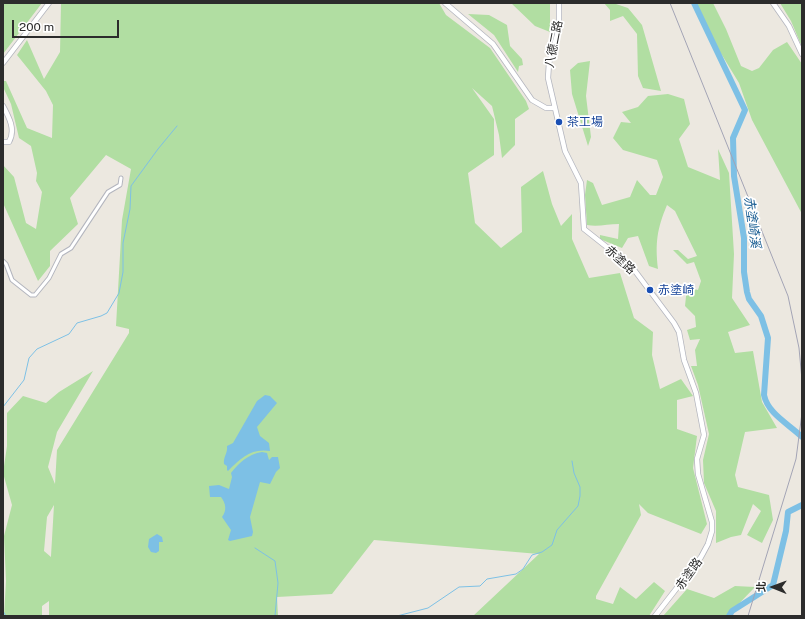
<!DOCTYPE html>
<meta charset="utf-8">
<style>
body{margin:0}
#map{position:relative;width:805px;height:619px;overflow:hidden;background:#ece8e0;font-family:"Public Sans","Noto Sans TC",sans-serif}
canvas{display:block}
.frame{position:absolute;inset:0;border:4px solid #2c2c2c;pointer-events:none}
.north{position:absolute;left:753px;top:567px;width:40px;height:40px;-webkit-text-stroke:3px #fff;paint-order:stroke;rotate:271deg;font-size:11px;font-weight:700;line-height:16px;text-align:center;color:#2c2c2c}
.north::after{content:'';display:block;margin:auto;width:14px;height:18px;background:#2c2c2c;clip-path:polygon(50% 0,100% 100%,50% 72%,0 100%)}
.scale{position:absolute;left:12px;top:20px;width:107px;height:18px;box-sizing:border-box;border:2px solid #2c2c2c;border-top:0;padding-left:5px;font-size:12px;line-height:14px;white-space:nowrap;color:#2c2c2c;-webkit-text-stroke:3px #fff;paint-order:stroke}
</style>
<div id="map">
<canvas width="805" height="619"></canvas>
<div class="frame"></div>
<div class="north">北</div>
<div class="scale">200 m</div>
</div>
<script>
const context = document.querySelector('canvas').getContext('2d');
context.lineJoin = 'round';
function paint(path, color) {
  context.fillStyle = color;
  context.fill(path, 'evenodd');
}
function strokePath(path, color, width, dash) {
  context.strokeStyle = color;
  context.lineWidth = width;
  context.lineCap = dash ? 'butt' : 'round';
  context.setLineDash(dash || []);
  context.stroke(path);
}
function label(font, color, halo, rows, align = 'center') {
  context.font = font + ' "Public Sans","Noto Sans TC",sans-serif';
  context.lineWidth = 3.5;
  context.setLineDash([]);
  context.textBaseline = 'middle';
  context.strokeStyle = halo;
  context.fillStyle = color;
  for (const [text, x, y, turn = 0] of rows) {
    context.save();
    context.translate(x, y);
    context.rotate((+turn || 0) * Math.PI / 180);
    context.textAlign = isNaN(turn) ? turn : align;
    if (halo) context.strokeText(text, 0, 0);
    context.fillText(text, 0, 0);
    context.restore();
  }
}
const green = new Path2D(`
 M 3,3 L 42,3 L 3,54 Z
 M 61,3 L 439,3 L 446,15 L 490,48 L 526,101 L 529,109 L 515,119 L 515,145 L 502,158 L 499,135 L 492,106 L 472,88 L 494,119 L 494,155 L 468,173 L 475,223 L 501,248 L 522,232 L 521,187 L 543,171 L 552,204 L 561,226 L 572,214 L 572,239 L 589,278 L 620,273 L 634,318 L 653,332 L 652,355 L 660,389 L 681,379 L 693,396 L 677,400 L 677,429 L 697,436 L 693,468 L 707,524 L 701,534 L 648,513 L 639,504 L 641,515 L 596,596 L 596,599 L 613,604 L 620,587 L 636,599 L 654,582 L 665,591 L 649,616 L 473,616 L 539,554 L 374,540 L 332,594 L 277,597 L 278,616 L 49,616 L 49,601 L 42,606 L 42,616 L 4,616 L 6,581 L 4,536 L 12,505 L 3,473 L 7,446 L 7,413 L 23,396 L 46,403 L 59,392 L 93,371 L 57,432 L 48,467 L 55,484 L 57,450 L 129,333 L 129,329 L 116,326 L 122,220 L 131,169 L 106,155 L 70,198 L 78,224 L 50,251 L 50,266 L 38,281 L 3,203 L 3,165 L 14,177 L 26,223 L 36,229 L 42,192 L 36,181 L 37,173 L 31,146 L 19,138 L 11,104 L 3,87 L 3,81 L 6,81 L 27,128 L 52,138 L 53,105 L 46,91 L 17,55 L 27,40 L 44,79 L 60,52 ZM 54,505 L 51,556 L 51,557 L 44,551 L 47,517 Z
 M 511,3 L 550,3 L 550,32 L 535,26 Z
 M 604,3 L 613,3 L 628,8 L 642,25 L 661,91 L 643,88 L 638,76 L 637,34 L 623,16 L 610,21 L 610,10 Z
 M 696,3 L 713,3 L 726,29 L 741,66 L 752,71 L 759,68 L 773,50 L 787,42 L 802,64 L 802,214 L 752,120 L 739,83 L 708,32 Z
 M 780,3 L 802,3 L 802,47 L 791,21 Z
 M 468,14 L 489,15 L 507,25 L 510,46 L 522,59 L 523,65 L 519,66 L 518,72 L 494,35 Z
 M 590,61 L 586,96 L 591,137 L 588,146 L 572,94 L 570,70 L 578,63 Z
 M 668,94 L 684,99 L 690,124 L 679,139 L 688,167 L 720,180 L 718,149 L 729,173 L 734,254 L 732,298 L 750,325 L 728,332 L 735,353 L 753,351 L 762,402 L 777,428 L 745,432 L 735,475 L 738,487 L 769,495 L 773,520 L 762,543 L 747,535 L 761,511 L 753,504 L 741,535 L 731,537 L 716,543 L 716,511 L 704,483 L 703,460 L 709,434 L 698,385 L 691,366 L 697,366 L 695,350 L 700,339 L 690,340 L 687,330 L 696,327 L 695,316 L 685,306 L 687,287 L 698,290 L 701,281 L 694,262 L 687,264 L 673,250 L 678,250 L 688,259 L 697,256 L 675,211 L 667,205 C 657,229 655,243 658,269 L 649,266 L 638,236 L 628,238 L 622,248 L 600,239 L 600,235 L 618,239 L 619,224 C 608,224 598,227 587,225 L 585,195 L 587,180 L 593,183 L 602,205 L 630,197 L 637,180 L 650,195 L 656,195 L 663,177 L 657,160 L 623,150 L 613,138 L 621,122 L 631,123 L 622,112 L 638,107 L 648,96 Z
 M 735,586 L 755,587 L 727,616 L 663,616 L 687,589 L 714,598 Z`);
const water = new Path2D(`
 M 265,395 L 270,396 L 277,403 L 257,427 L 260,436 L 269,443 L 270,451 C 251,448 241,458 228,471 L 227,470 L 227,466 L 224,464 C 223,457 228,453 227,446 L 233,443 L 257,401 Z
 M 262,452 L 267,453 L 269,460 L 272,457 L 278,457 L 280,468 L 276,472 L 270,484 L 260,482 L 250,517 L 253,532 L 252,536 L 230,541 L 228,540 L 231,530 L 222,517 C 227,510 226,504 221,497 L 210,497 L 209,486 L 219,485 L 229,489 L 232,477 L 231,473 C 239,463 248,454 262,452 Z
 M 157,534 L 162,537 L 163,542 L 159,542 L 159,551 L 156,553 L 151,552 L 148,547 L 149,539 Z`);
const stream = new Path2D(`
 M 3,407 L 24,380 L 29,358 L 37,349 L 69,334 L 77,323 L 101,316 L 107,313 L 119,293 L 123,272 L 123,243 L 130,209 L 131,186 L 158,149 L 177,126
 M 255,548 L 275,561 L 278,583 L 275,616
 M 3,611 L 6,616
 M 397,616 L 428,608 L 459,587 L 480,586 L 487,579 L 516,574 L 523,569 L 532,555 L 542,552 L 552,545 L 557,530 L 578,506 L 580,496 L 580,487 L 574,473 L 572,461`);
const river = new Path2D(`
 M 694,3 L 745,110 L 733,138 L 734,176 L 744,238 L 744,272 L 747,292 L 749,299 L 761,316 L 768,338 L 764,395 C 768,414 789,424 802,437
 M 729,616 L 732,611 L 773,585 L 786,531 L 788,512 L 802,505`);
const street = new Path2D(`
 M 3,261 L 6,264 L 12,280 L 31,295 L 35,295 L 49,278 L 61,254 L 71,248 L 108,192 L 120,185 L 121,178`);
const secondary = new Path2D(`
 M 445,3 L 493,44 L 532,100 L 546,108 L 554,108
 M 559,3 L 559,28 L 549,63 L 548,78 L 565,151 L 581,183 L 584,229 L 632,267 L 674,323 L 679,332 L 684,360 L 696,393 L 704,435 L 697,459 L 698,474 L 712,522 L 712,531 L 708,544 L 701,557 L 655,616
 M 773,3 L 789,26 L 802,54
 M 3,63 L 49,3
 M 3,106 C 9,117 16,130 9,142 L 3,142`);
const rail = new Path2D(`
 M 670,3 L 788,296 L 799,348 L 802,380
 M 748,616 L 796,459 L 802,413`);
const markers = [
 [559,122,4,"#1a4fb4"],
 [650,290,4,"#1a4fb4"]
];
const streetNames = [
 ["八德二路",554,44,-79],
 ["赤塗路",620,260,42],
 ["赤塗路",689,574,-54]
];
const transitNames = [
 ["茶工場",567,122],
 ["赤塗崎",658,290]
];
const waterNames = [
 ["赤塗崎溪",752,222,82]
];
paint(green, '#b1dea2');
paint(water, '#7dc0e5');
strokePath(stream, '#7dc0e5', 1);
strokePath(river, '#7dc0e5', 6);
strokePath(street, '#b3b5be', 5);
strokePath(secondary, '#b3b5be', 6);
strokePath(street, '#fff', 3);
strokePath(secondary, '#fff', 4.5);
strokePath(rail, '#a3a4b5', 1);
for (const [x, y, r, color] of markers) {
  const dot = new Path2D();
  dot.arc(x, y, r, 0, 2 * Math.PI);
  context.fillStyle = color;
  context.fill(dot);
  strokePath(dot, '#fff', 1.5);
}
label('12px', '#2c2c2c', '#fff', streetNames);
label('12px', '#164399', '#fff', transitNames, 'left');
label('italic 13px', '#1a5e93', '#fff', waterNames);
</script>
